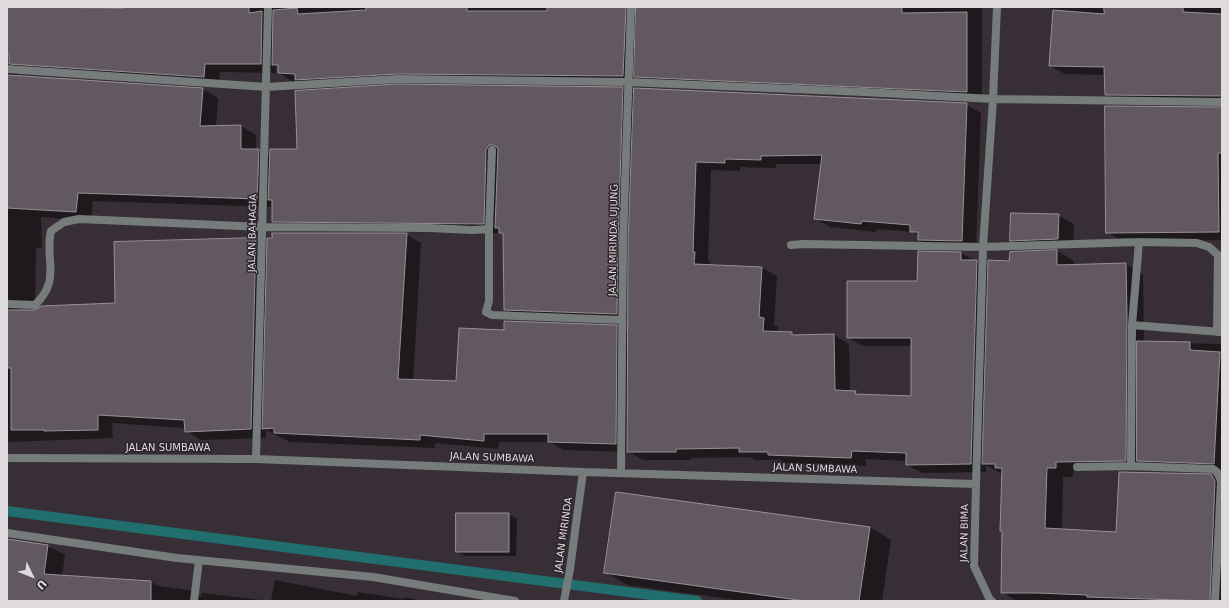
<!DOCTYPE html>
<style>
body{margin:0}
#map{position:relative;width:1229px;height:608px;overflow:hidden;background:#372f35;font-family:"DejaVu Sans",sans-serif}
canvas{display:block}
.frame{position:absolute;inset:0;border:8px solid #dfdade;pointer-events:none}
.north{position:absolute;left:12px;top:556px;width:40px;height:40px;-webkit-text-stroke:3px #2d252b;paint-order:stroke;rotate:133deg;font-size:11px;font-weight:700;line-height:16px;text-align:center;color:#dfdade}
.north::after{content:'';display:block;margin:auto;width:14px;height:18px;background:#dfdade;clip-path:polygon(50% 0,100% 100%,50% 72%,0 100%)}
</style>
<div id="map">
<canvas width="1229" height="608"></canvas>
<div class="frame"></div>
<div class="north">U</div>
</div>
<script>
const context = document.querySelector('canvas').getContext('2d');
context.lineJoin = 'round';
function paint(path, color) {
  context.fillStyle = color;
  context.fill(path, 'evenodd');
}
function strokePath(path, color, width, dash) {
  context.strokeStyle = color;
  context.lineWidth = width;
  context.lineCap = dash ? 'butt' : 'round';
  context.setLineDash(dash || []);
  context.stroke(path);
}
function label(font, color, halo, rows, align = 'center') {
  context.font = font + ' "DejaVu Sans",sans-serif';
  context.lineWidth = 3;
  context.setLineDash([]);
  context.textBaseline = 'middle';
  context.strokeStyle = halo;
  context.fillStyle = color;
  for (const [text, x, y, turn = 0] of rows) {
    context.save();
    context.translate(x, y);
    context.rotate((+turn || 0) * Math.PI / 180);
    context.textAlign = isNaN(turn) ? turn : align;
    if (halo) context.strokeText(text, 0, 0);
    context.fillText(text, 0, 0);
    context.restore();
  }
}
const shadow = new Path2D(`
 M 7,7 L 984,7 L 982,7 L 982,100 L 650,85 L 638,78 L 638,85 L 294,82 L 279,73 L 279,68 L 276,66 L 276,73 L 220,72 L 219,85 L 20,72 L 18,76 L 203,89 L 218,98 L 216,127 L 241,126 L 256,135 L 256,150 L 258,150 L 270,157 L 298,150 L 622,88 L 635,95 L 966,104 L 981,113 L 976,249 L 934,248 L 919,240 L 919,236 L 913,232 L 877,229 L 876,232 L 830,227 L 815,218 L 822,164 L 776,164 L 776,168 L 740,167 L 740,171 L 711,170 L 708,261 L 710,262 L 710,266 L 762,268 L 777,276 L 774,325 L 778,327 L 778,332 L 792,333 L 797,336 L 834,335 L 849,344 L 850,392 L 855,392 L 860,395 L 912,397 L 912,346 L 863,346 L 848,338 L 918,282 L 919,252 L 961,253 L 989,268 L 1010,262 L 1011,253 L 1057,251 L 1074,261 L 1074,266 L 1126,264 L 1143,274 L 1144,342 L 1222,344 L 1222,472 L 1153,469 L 1073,471 L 1073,477 L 1063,477 L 1062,530 L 1117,533 L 1211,475 L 1222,482 L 1222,601 L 1017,601 L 1002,592 L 1003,532 L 1001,531 L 1003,473 L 1000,473 L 986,465 L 986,472 L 922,473 L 907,465 L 907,461 L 866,459 L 866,466 L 784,463 L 780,460 L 755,460 L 750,457 L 691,458 L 691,460 L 643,460 L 629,452 L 564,450 L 550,442 L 499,442 L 498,449 L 435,443 L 435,448 L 290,442 L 266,430 L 266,438 L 201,440 L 186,431 L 185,428 L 112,423 L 113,438 L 7,442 ZM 93,201 L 273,207 L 273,221 L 290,231 L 501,233 L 504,235 L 505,309 L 522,319 L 629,323 L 629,333 L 616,326 L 505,331 L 457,382 L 413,381 L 421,243 L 406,234 L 268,246 L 256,239 L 115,243 L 116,304 L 35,312 L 18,311 L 20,307 L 35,307 L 36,248 L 42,248 L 41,217 L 91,221 Z
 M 1047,7 L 1222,7 L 1222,105 L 1121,103 L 1106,94 L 1106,75 L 1065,74 L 1050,66 L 1054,10 Z
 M 1222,108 L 1222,240 L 1122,241 L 1107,232 Z
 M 1058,215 L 1074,224 L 1073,248 L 1027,249 L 1011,240 Z
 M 457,514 L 509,514 L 517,519 L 516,556 L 465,556 L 457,552 Z
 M 870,527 L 891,540 L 882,601 L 743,601 L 627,585 L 605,572 Z
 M 7,540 L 48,546 L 65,555 L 62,576 L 151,582 L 159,586 L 189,590 L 201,597 L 202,593 L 270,601 L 7,601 Z
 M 275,580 L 357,596 L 357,592 L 404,599 L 404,597 L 422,601 L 271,601 Z`);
const stream = new Path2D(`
 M 7,511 L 697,601`);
const building = new Path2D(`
 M 7,7 L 124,8 L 124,7 L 249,7 L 249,13 L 262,11 L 261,64 L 205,64 L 204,77 L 9,64 L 9,54 L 7,54 Z
 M 366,7 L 467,7 L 467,11 L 547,11 L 547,7 L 626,7 L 623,76 L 397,74 L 295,80 L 295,74 L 278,73 L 278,65 L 272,65 L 273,10 L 297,8 L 298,14 L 366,10 Z
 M 636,7 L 902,7 L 902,13 L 967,12 L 967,92 L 634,77 Z
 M 1104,7 L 1183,7 L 1183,12 L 1222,14 L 1222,96 L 1105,95 L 1104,67 L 1049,66 L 1053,10 L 1104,14 Z
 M 8,75 L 203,88 L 200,126 L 241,125 L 241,149 L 259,149 L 257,199 L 78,193 L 76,212 L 7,208 Z
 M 397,84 L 623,87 L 618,243 L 617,314 L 504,310 L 503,233 L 499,233 L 499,228 L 495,228 L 498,150 L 497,147 L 493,145 L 489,145 L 486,150 L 484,224 L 272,222 L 272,200 L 268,200 L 270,149 L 297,149 L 295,91 Z
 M 634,88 L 967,103 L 962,241 L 918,240 L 918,232 L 910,232 L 910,225 L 862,221 L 861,224 L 814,219 L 822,155 L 761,156 L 761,160 L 725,159 L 725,163 L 696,162 L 693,252 L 695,252 L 694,264 L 762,267 L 759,317 L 764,318 L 763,331 L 792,332 L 792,335 L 834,334 L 835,390 L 856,391 L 855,394 L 911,396 L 911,338 L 847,338 L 847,281 L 917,281 L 918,251 L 961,252 L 961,260 L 977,260 L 971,464 L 906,465 L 906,453 L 852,451 L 851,458 L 768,455 L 768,452 L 739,452 L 739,448 L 676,449 L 676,452 L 627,452 L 628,243 Z
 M 1105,106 L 1222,107 L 1222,153 L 1218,153 L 1219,232 L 1106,233 Z
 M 1011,213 L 1059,214 L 1058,239 L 1010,241 Z
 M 272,233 L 407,233 L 398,379 L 456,381 L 459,328 L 504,330 L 504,321 L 617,325 L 616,444 L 548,442 L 548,434 L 484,434 L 484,441 L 420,435 L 420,440 L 274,433 L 274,428 L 262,429 L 267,238 L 272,238 Z
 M 256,238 L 251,429 L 185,432 L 184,420 L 98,415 L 98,430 L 44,431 L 44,430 L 11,430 L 11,368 L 7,368 L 7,310 L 35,310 L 41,306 L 115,303 L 114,242 Z
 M 1057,250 L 1057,265 L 1126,263 L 1127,314 L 1126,461 L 1056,462 L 1056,468 L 1047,468 L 1045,528 L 1116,532 L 1119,472 L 1211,474 L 1215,481 L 1210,601 L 1087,597 L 1087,595 L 1037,593 L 1001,593 L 1002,531 L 1000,531 L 1002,468 L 995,468 L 995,464 L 982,464 L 988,260 L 1009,261 L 1010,252 Z
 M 1137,341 L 1190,342 L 1190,350 L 1220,352 L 1214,464 L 1137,461 Z
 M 616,492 L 870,527 L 859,601 L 805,601 L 604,573 Z
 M 456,513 L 509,513 L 509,552 L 456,552 Z
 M 7,539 L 48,545 L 44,574 L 151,581 L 151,601 L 7,601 Z`);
const minor = new Path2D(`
 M 7,69 L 266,87 L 397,79 L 628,82 L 864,92 L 993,99 L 1222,102
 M 489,229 L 492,150
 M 791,245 L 803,244 L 983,247 L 1139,242 L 1197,243 L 1209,247 L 1218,255 L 1217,332
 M 7,304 L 35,305 C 62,279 44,259 51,231 L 64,222 L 79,219 L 263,227 L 428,228 L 473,230 L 489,229 L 489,301 L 486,312 L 492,315 L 622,320
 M 1132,325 L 1221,332
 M 7,458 L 256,459 L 583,472 L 976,484
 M 256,459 L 268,7
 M 1131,466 L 1132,325 L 1139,242
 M 1077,467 L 1131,466 L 1213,469 L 1217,472 L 1221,481 L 1215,601
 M 621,473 L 623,243 L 631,7
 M 7,533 L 177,558 L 373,577 L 515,601
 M 194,601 L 199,560
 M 564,601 L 570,569 L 583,472
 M 992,601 L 990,600 L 974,566 L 976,484 L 983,247 L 993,99 L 997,7`);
const streetNames = [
 ["JALAN BAHAGIA",253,233,-89],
 ["JALAN MIRINDA UJUNG",614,240,-89],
 ["JALAN SUMBAWA",168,448],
 ["JALAN SUMBAWA",492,458,2],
 ["JALAN SUMBAWA",815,469,2],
 ["JALAN BIMA",965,533,-89],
 ["JALAN MIRINDA",564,535,-82]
];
paint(shadow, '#0007');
strokePath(stream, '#206e6e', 10);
paint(building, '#61595f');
strokePath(building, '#9a9098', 1);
strokePath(minor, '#767c7c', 8);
label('10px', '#dfdade', '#2d252b', streetNames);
</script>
